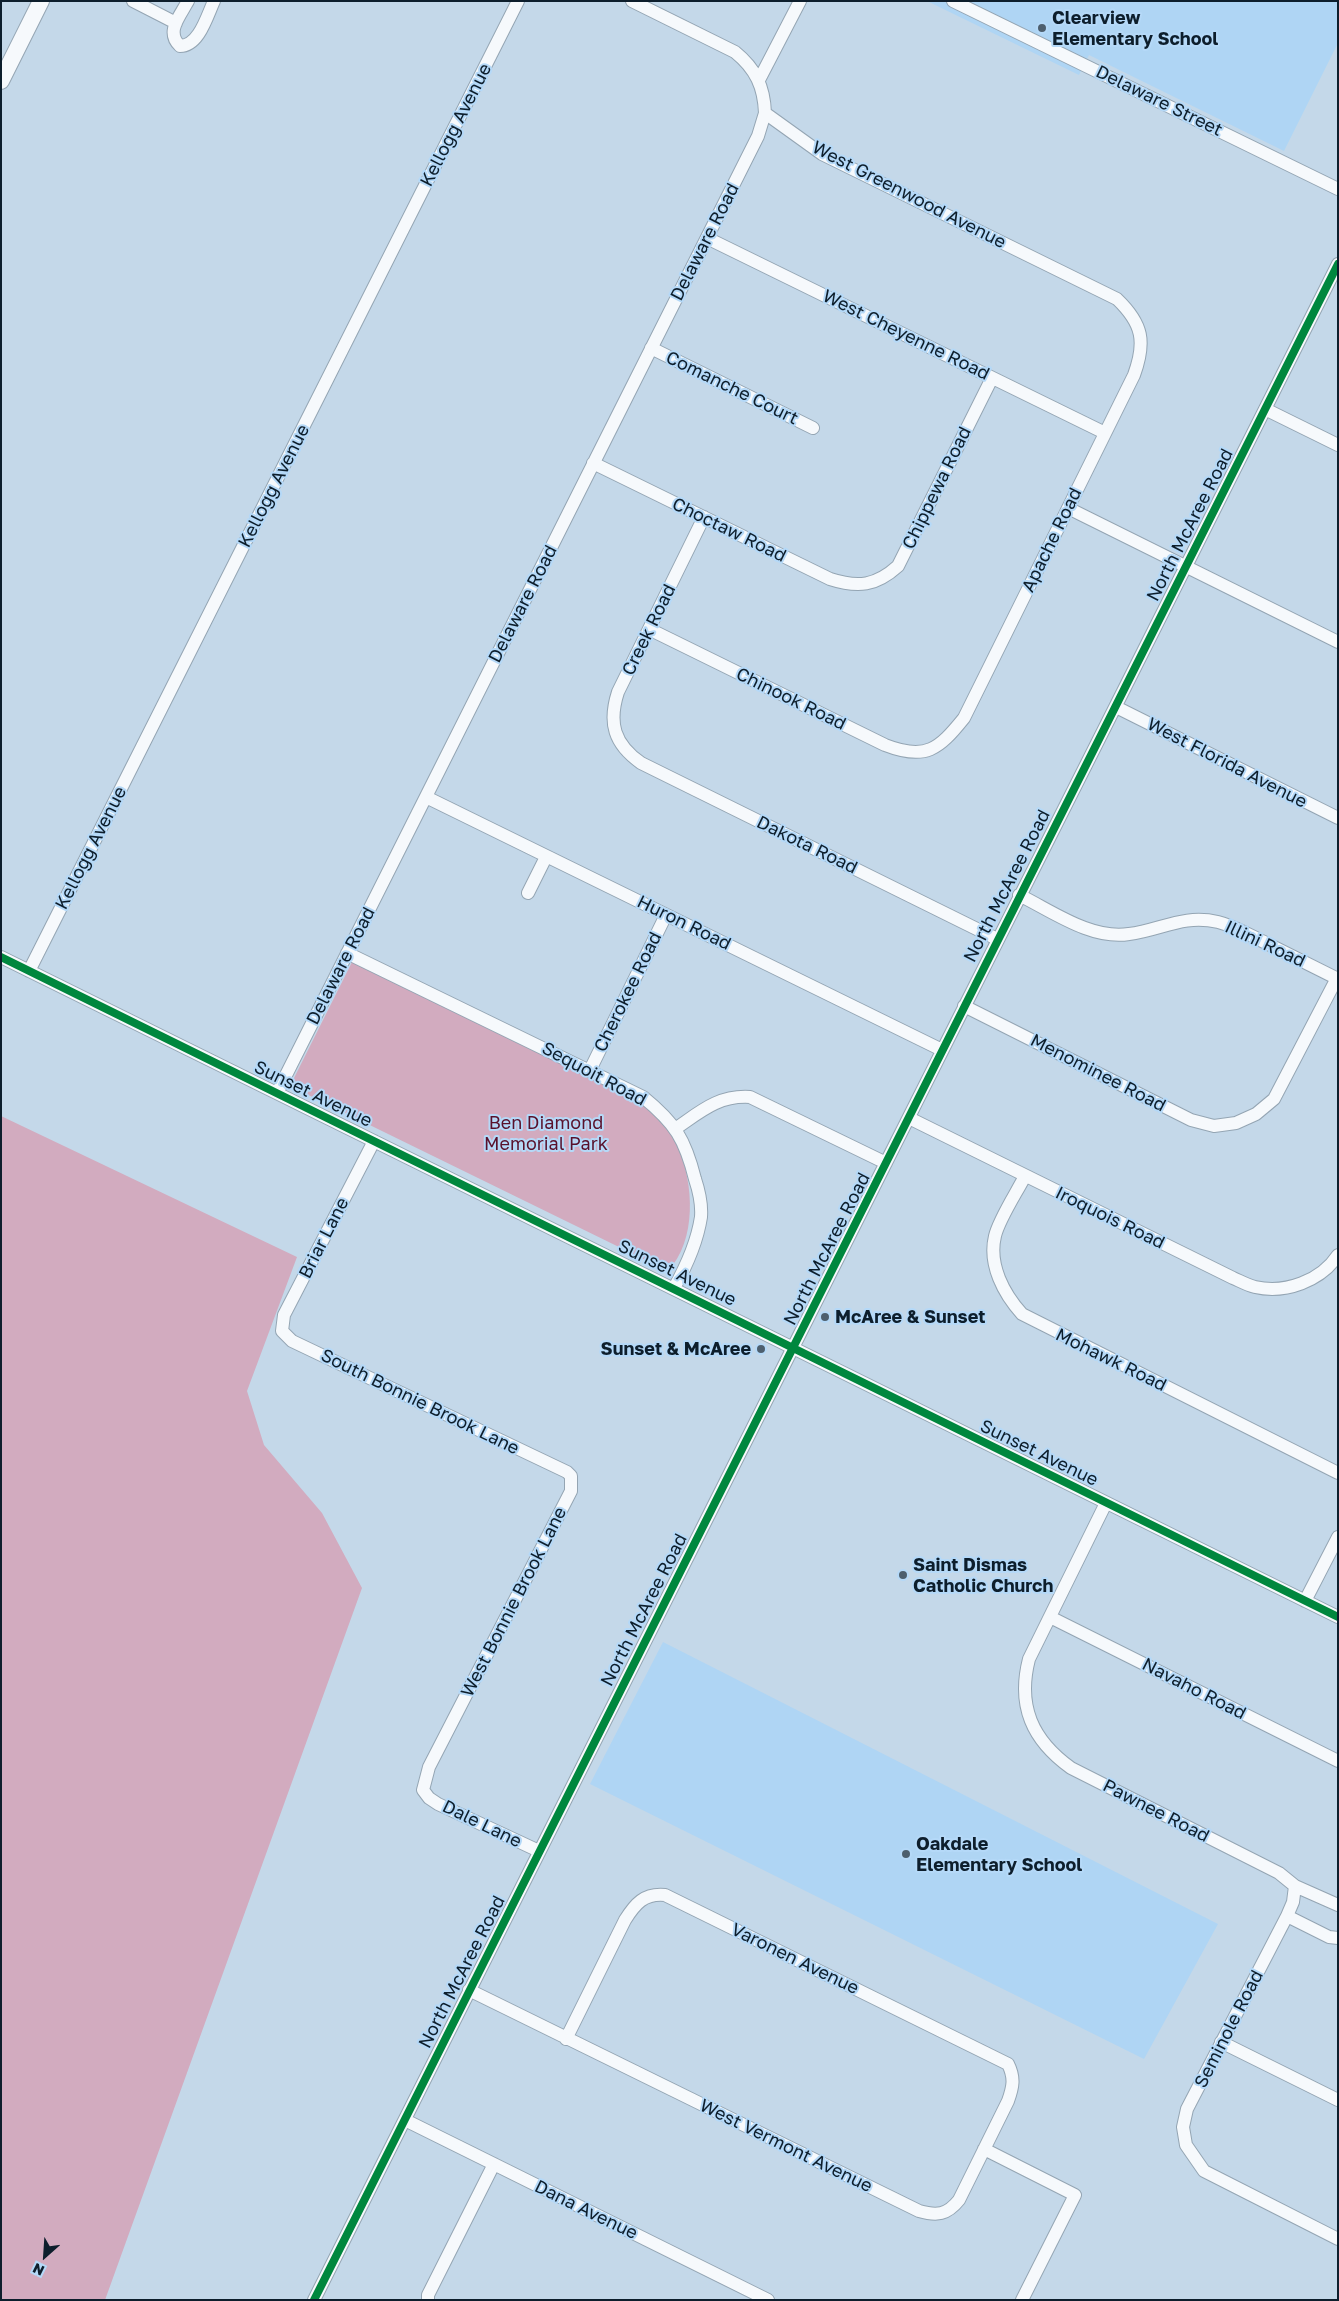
<!DOCTYPE html>
<style>
body{margin:0}
#map{position:relative;width:1339px;height:2301px;overflow:hidden;background:#c4d8e9;font-family:"Golos Text",sans-serif}
canvas{display:block}
.frame{position:absolute;inset:0;border:2px solid #0d1e2c;pointer-events:none}
.north{position:absolute;left:20px;top:2231px;width:50px;height:50px;-webkit-text-stroke:4px #b5d9f8;paint-order:stroke;rotate:206deg;font-size:14px;font-weight:700;line-height:20px;text-align:center;color:#0d1e2c}
.north::after{content:'';display:block;margin:auto;width:18px;height:22px;background:#0d1e2c;clip-path:polygon(50% 0,100% 100%,50% 72%,0 100%)}
</style>
<div id="map">
<canvas width="1339" height="2301"></canvas>
<div class="frame"></div>
<div class="north">N</div>
</div>
<script>
const context = document.querySelector('canvas').getContext('2d');
context.lineJoin = 'round';
function paint(path, color) {
  context.fillStyle = color;
  context.fill(path, 'evenodd');
}
function strokePath(path, color, width, dash) {
  context.strokeStyle = color;
  context.lineWidth = width;
  context.lineCap = dash ? 'butt' : 'round';
  context.setLineDash(dash || []);
  context.stroke(path);
}
function label(font, color, halo, rows, align = 'center') {
  context.font = font + ' "Golos Text",sans-serif';
  context.lineWidth = 4;
  context.setLineDash([]);
  context.textBaseline = 'middle';
  context.strokeStyle = halo;
  context.fillStyle = color;
  for (const [text, x, y, turn = 0] of rows) {
    context.save();
    context.translate(x, y);
    context.rotate((+turn || 0) * Math.PI / 180);
    context.textAlign = isNaN(turn) ? turn : align;
    if (halo) context.strokeText(text, 0, 0);
    context.fillText(text, 0, 0);
    context.restore();
  }
}
const built = new Path2D(`
 M 927,1 L 1338,1 L 1338,43 L 1284,151 L 1089,55 L 1079,75 Z
 M 663,1642 L 1218,1924 L 1144,2059 L 590,1784 Z`);
const green = new Path2D(`
 M 352,962 L 641,1102 C 654,1115 671,1129 678,1147 C 694,1184 697,1240 668,1271 L 290,1086 Z
 M 1,1116 L 297,1257 L 247,1391 L 264,1445 L 322,1513 L 362,1588 L 105,2300 L 1,2300 Z`);
const minor = new Path2D(`
 M 133,1 L 176,23
 M 188,1 C 180,16 165,32 180,46 C 199,46 207,16 214,1
 M 632,1 L 735,52 C 756,69 764,87 765,113 L 822,154 L 1117,299 C 1143,324 1146,342 1134,375 L 964,718 C 939,749 926,761 885,745 L 649,629
 M 953,1 L 1338,189
 M 759,80 L 800,1
 M 707,238 L 1105,433
 M 651,348 L 813,428
 M 1265,409 L 1338,445
 M 593,463 L 830,579 C 858,588 876,586 898,566 L 992,378
 M 1068,508 L 1338,642
 M 704,517 L 618,692 C 608,723 614,744 641,763 L 997,939
 M 1116,707 L 1338,818
 M 426,797 L 942,1050
 M 528,893 L 546,857
 M 1019,895 C 1052,911 1091,940 1129,934 C 1161,930 1183,914 1218,922 C 1235,926 1251,936 1266,943 C 1290,955 1314,967 1338,979
 M 347,953 L 643,1097 C 675,1123 685,1139 695,1179 C 699,1191 702,1204 701,1217 C 697,1243 687,1265 674,1288
 M 1,957 L 1338,1617
 M 29,971 L 518,1
 M 964,1006 L 1191,1120 L 1214,1126 L 1236,1123 L 1256,1114 L 1274,1099 L 1337,978
 M 590,1070 L 666,915
 M 277,1093 L 758,136 L 765,113
 M 909,1118 L 1233,1278 C 1240,1281 1247,1285 1255,1287 C 1285,1294 1321,1281 1338,1255
 M 675,1129 C 700,1112 718,1095 750,1097 L 886,1163
 M 374,1141 L 284,1315 L 282,1331 L 292,1341 L 567,1472 L 571,1476 L 571,1491 L 429,1767 L 423,1790 L 429,1798 L 438,1804 L 539,1851
 M 1025,1176 C 1017,1192 999,1219 995,1236 C 988,1265 1004,1294 1022,1314 L 1338,1473
 M 1106,1503 L 1029,1659 C 1017,1706 1032,1740 1071,1768 L 1279,1873 L 1295,1886 L 1338,1905
 M 1305,1601 L 1338,1537
 M 1050,1617 L 1338,1761
 M 1295,1886 L 1293,1902 L 1287,1916 L 1187,2109 L 1183,2127 L 1186,2145 L 1204,2171 L 1338,2239
 M 1287,1916 L 1329,1937 L 1338,1938
 M 469,1990 L 919,2211 C 937,2216 947,2215 959,2200 L 1008,2101 C 1013,2087 1015,2078 1008,2064 L 665,1895 C 644,1893 635,1904 625,1920 L 566,2039
 M 1221,2042 L 1338,2100
 M 405,2120 L 768,2300
 M 984,2149 L 1075,2195 L 1022,2300
 M 314,2300 L 1338,264
 M 428,2300 L 428,2295 L 494,2164`);
const major = new Path2D(`
 M 1,81 L 41,1`);
const cycleway = new Path2D(`
 M 1,957 L 1338,1617
 M 314,2300 L 1338,264`);
const markers = [
 [1042,28,5,"#4d5f6e"],
 [825,1317,5,"#4d5f6e"],
 [761,1349,5,"#4d5f6e"],
 [903,1575,5,"#4d5f6e"],
 [906,1854,5,"#4d5f6e"]
];
const poiNames = [
 ["Clearview",1052,18],
 ["Elementary School",1052,39],
 ["McAree & Sunset",835,1317],
 ["Sunset & McAree",751,1349,"right"],
 ["Saint Dismas",913,1565],
 ["Catholic Church",913,1586],
 ["Oakdale",916,1844],
 ["Elementary School",916,1865]
];
const streetNames = [
 ["Delaware Street",1159,101,26],
 ["Kellogg Avenue",456,125,-63],
 ["West Greenwood Avenue",909,195,27],
 ["Delaware Road",705,242,-63],
 ["West Cheyenne Road",906,335,26],
 ["Comanche Court",732,388,26],
 ["Kellogg Avenue",274,486,-63],
 ["Chippewa Road",937,488,-64],
 ["North McAree Road",1190,525,-63],
 ["Choctaw Road",729,530,26],
 ["Apache Road",1052,540,-64],
 ["Delaware Road",523,604,-63],
 ["Creek Road",649,630,-64],
 ["Chinook Road",791,699,26],
 ["West Florida Avenue",1227,763,27],
 ["Dakota Road",807,845,26],
 ["Kellogg Avenue",91,848,-63],
 ["North McAree Road",1007,886,-63],
 ["Huron Road",684,923,26],
 ["Illini Road",1265,944,25],
 ["Delaware Road",341,966,-63],
 ["Cherokee Road",628,992,-64],
 ["Menominee Road",1098,1073,27],
 ["Sequoit Road",594,1074,28],
 ["Sunset Avenue",313,1094,26],
 ["Iroquois Road",1110,1218,26],
 ["Briar Lane",324,1238,-63],
 ["North McAree Road",827,1249,-63],
 ["Sunset Avenue",677,1273,26],
 ["Mohawk Road",1111,1360,26],
 ["South Bonnie Brook Lane",420,1402,26],
 ["Sunset Avenue",1039,1453,26],
 ["West Bonnie Brook Lane",514,1602,-63],
 ["North McAree Road",644,1610,-63],
 ["Navaho Road",1194,1689,27],
 ["Pawnee Road",1156,1811,27],
 ["Dale Lane",482,1824,26],
 ["Varonen Avenue",795,1959,26],
 ["North McAree Road",462,1972,-63],
 ["Seminole Road",1229,2029,-63],
 ["West Vermont Avenue",786,2146,26],
 ["Dana Avenue",586,2210,26]
];
const parkNames = [
 ["Ben Diamond",546,1123],
 ["Memorial Park",546,1144]
];
paint(built, '#afd5f4');
paint(green, '#d2abbf');
strokePath(minor, '#94a5b3', 14);
strokePath(major, '#94a5b3', 18);
strokePath(minor, '#f6f9fc', 12);
strokePath(major, '#f6f9fc', 16);
strokePath(cycleway, '#00873e', 8);
for (const [x, y, r, color] of markers) {
  const dot = new Path2D();
  dot.arc(x, y, r, 0, 2 * Math.PI);
  context.fillStyle = color;
  context.fill(dot);
  strokePath(dot, '#b5d9f8', 2);
}
label('bold 18px', '#0d1e2c', '#b5d9f8', poiNames, 'left');
label('18px', '#0d1e2c', '#b5d9f8', streetNames);
label('18px', '#59112b', '#b5d9f8', parkNames);
</script>
